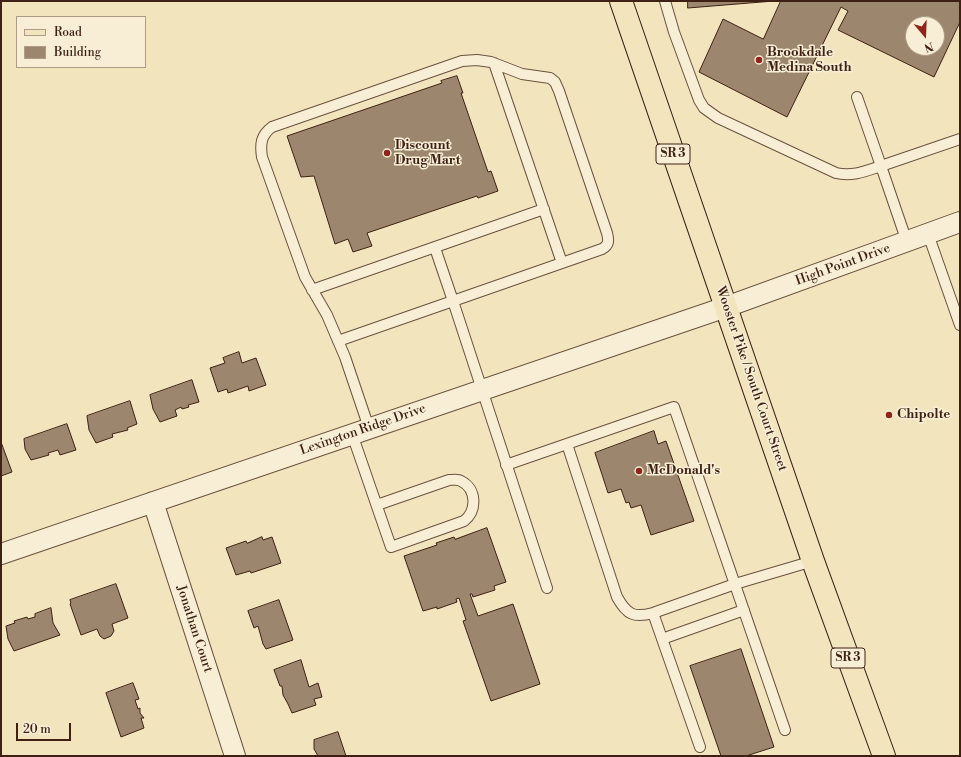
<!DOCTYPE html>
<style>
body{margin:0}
#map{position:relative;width:961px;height:757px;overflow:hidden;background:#f2e5be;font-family:"Libre Bodoni",serif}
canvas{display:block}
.frame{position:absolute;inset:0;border:2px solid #3e2015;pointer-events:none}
.legend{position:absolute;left:16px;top:16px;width:130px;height:52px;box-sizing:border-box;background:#f7eed5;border:1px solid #ad9c88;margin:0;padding:5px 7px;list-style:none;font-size:12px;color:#3e2015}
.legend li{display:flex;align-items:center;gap:8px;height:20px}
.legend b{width:20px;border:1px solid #ad9c88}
.north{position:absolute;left:905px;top:16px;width:40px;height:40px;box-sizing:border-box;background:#f7eed5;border:1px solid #ad9c88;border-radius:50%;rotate:161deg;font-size:11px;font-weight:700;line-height:16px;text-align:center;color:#3e2015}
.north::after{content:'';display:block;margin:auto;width:14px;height:18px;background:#8f2418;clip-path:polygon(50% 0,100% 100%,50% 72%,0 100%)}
.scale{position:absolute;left:16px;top:723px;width:55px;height:18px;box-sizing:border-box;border:2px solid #3e2015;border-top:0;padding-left:5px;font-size:12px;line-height:14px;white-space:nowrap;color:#3e2015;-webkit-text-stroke:3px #f7eed5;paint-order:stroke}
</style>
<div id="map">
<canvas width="961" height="757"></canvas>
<div class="frame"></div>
<ul class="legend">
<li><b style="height:5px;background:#f2e5be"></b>Road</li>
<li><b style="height:11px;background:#9c866d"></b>Building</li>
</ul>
<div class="north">N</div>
<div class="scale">20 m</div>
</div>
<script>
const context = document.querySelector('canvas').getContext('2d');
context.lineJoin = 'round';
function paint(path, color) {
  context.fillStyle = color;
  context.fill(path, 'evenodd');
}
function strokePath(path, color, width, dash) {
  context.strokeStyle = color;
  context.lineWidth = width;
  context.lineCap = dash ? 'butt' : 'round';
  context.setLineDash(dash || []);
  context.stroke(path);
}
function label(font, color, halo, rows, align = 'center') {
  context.font = font + ' "Libre Bodoni",serif';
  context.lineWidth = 3;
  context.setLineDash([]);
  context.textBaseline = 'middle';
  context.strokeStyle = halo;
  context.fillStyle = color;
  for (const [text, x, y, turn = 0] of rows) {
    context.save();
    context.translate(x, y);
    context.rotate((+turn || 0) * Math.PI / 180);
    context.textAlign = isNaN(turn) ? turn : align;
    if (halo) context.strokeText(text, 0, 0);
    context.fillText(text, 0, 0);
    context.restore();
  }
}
const building = new Path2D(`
 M 688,1 L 774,1 L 688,8 Z
 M 781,1 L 960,1 L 960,22 L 934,77 L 838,30 L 848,11 L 841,7 L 787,117 L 699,72 L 723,19 L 763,39 ZM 913,24 L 937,24 L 937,48 L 913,48 Z
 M 457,76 L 463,93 L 461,93 L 488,172 L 491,171 L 498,191 L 478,198 L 477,196 L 367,233 L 372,246 L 353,252 L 348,239 L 335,244 L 314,176 L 301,177 L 287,136 L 442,83 L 441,81 Z
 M 239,352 L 242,363 L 256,358 L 266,385 L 249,391 L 248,386 L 228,393 L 227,389 L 218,392 L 210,368 L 225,363 L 223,358 Z
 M 192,380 L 199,402 L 188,405 L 189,407 L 182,409 L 181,407 L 175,410 L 177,416 L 160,422 L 153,409 L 150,395 Z
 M 130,401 L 137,424 L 127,428 L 128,430 L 112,434 L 113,437 L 96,443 L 89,430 L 87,416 Z
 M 67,424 L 76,450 L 60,455 L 58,450 L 48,453 L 49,455 L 31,460 L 25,449 L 24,439 Z
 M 654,431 L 658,444 L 666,441 L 694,521 L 651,535 L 641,505 L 631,508 L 629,502 L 626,503 L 621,489 L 608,493 L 595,453 Z
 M 1,442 L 12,472 L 1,476 Z
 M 487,528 L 506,582 L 494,586 L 495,590 L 473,597 L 472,594 L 470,594 L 478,616 L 513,604 L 540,684 L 491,701 L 463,621 L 466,620 L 459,598 L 456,599 L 457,602 L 437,609 L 437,607 L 423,611 L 404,556 L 437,545 L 436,543 L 454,537 L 455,539 Z
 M 262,537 L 263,540 L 272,537 L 281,563 L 251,573 L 250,571 L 236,575 L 226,548 L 246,541 L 247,543 Z
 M 116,584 L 128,618 L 112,624 L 114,631 L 111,636 L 104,639 L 100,636 L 97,629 L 81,635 L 70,604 L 71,603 L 70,600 Z
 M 279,600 L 293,640 L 266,649 L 263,644 L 258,626 L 254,628 L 248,611 Z
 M 51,608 L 53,623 L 60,635 L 14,651 L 8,639 L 6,626 L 15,623 L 14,621 L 27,617 L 28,619 L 35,617 L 35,614 Z
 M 741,649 L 774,747 L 746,756 L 721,756 L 690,666 Z
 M 301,660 L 309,687 L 318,683 L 322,697 L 314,699 L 316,705 L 292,713 L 288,704 L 283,695 L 282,686 L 280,686 L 274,670 Z
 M 133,683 L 139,699 L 135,700 L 138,709 L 140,708 L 140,713 L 144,718 L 141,718 L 144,728 L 121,737 L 106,693 Z
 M 338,732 L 346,756 L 318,756 L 314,749 L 314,740 Z`);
const service = new Path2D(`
 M 665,1 L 674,32 L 699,100 L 704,108 L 718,118 L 836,173 C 852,177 866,171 881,166 L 907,242
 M 494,63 L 562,263
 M 857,97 L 881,166 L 960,139
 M 928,234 L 960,325
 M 312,290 L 544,209
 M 338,341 L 453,301 L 435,248
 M 369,428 L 345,357 L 327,315 L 305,277 L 262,157 C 260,144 261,135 272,127 L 462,61 L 477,60 L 491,62 L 522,74 L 550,78 L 555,82 L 559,91 L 607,233 C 609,241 609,245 602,249 L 453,301 L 547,588
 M 352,434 L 391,547 L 464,521 C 477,511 477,489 461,481 C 458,479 453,480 449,480 L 377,505
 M 567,444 L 617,597 C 627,615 634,618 653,613 L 735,584 L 813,561
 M 506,465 L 674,407 L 785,730
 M 653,613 L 700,747
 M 662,639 L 744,610`);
const minor = new Path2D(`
 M 153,502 L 235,756
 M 1,554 L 726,307 L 960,222`);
const primary = new Path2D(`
 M 621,1 L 813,561 L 884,756`);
const markers = [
 [759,60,4,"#8f2418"],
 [387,153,4,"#8f2418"],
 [889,415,4,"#8f2418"],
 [639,471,4,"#8f2418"]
];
const shields = [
 [673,154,34],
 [848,658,34]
];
const shieldNames = [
 ["SR 3",673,154],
 ["SR 3",848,658]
];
const poiNames = [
 ["Brookdale",767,53],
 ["Medina South",767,68],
 ["Discount",395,146],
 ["Drug Mart",395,161],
 ["Chipolte",897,415],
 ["McDonald's",647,471]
];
const streetNames = [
 ["High Point Drive",843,265,-20],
 ["Wooster Pike / South Court Street",751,379,71],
 ["Lexington Ridge Drive",363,430,-19],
 ["Jonathan Court",194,629,72]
];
paint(building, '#9c866d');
strokePath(building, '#3e2015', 1);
strokePath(service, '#6b513f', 12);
strokePath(minor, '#6b513f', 22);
strokePath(primary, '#3e2015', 24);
strokePath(service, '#f7eed5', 10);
strokePath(minor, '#f7eed5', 20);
strokePath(primary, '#f2e5be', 22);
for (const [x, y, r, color] of markers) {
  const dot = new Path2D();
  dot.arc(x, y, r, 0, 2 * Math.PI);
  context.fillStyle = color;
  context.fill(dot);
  strokePath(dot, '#f7eed5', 1.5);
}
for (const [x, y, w] of shields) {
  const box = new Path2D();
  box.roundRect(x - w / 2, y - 10, w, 20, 3);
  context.fillStyle = '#f7eed5';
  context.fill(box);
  strokePath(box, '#3e2015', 1);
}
label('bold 12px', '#3e2015', null, shieldNames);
label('bold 13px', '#3e2015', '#f7eed5', poiNames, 'left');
label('13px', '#3e2015', '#f7eed5', streetNames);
</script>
